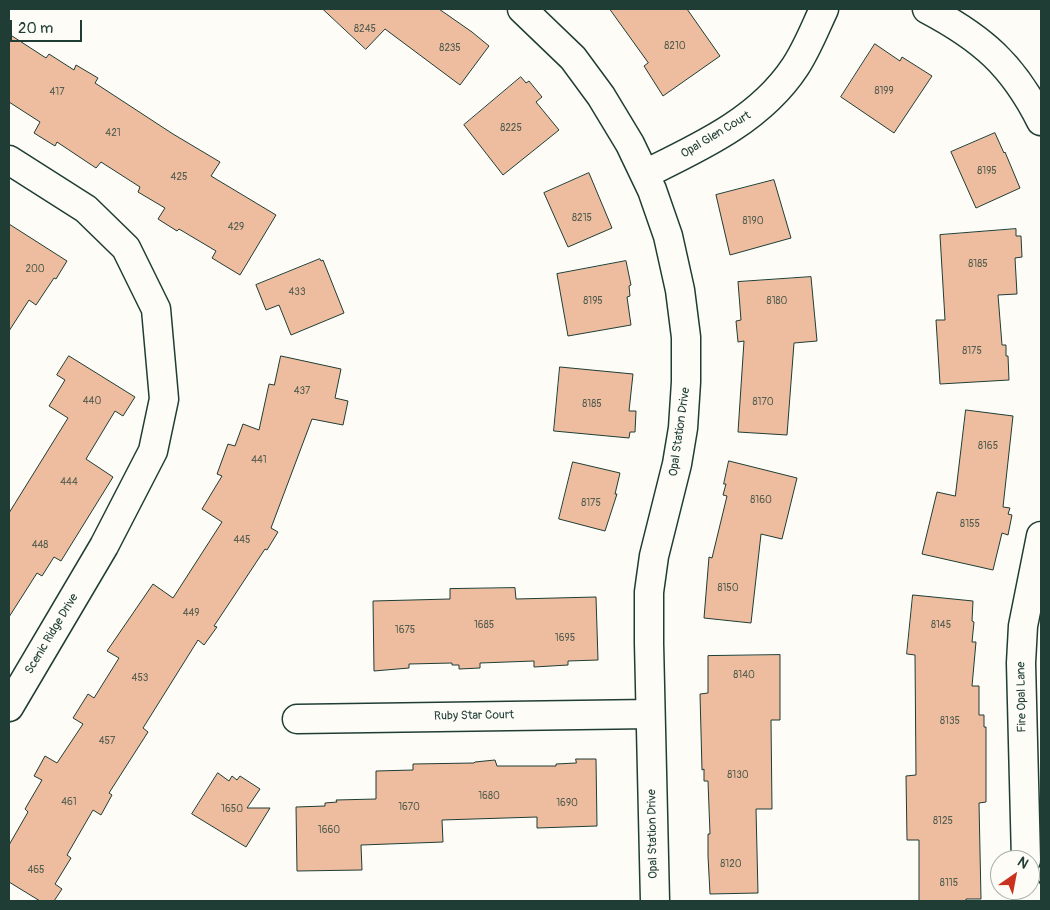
<!DOCTYPE html>
<style>
body{margin:0}
#map{position:relative;width:1050px;height:910px;overflow:hidden;background:#fdfcf7;font-family:Pangolin,sans-serif}
canvas{display:block}
.frame{position:absolute;inset:0;border:10px solid #1f3d34;pointer-events:none}
.north{position:absolute;left:990px;top:850px;width:50px;height:50px;box-sizing:border-box;background:#fdfcf7;border:1px solid #a4b0a9;border-radius:50%;rotate:33deg;font-size:14px;font-weight:700;line-height:20px;text-align:center;color:#1f3d34}
.north::after{content:'';display:block;margin:auto;width:18px;height:22px;background:#c8321e;clip-path:polygon(50% 0,100% 100%,50% 72%,0 100%)}
.scale{position:absolute;left:10px;top:20px;width:72px;height:22px;box-sizing:border-box;border:2px solid #1f3d34;border-top:0;padding-left:6px;font-size:15px;line-height:18px;white-space:nowrap;color:#1f3d34;-webkit-text-stroke:4px #fdfcf7;paint-order:stroke}
</style>
<div id="map">
<canvas width="1050" height="910"></canvas>
<div class="frame"></div>
<div class="north">N</div>
<div class="scale">20 m</div>
</div>
<script>
const context = document.querySelector('canvas').getContext('2d');
context.lineJoin = 'round';
function paint(path, color) {
  context.fillStyle = color;
  context.fill(path, 'evenodd');
}
function strokePath(path, color, width, dash) {
  context.strokeStyle = color;
  context.lineWidth = width;
  context.lineCap = dash ? 'butt' : 'round';
  context.setLineDash(dash || []);
  context.stroke(path);
}
function label(font, color, halo, rows, align = 'center') {
  context.font = font + ' Pangolin,sans-serif';
  context.lineWidth = 5;
  context.setLineDash([]);
  context.textBaseline = 'middle';
  context.strokeStyle = halo;
  context.fillStyle = color;
  for (const [text, x, y, turn = 0] of rows) {
    context.save();
    context.translate(x, y);
    context.rotate((+turn || 0) * Math.PI / 180);
    context.textAlign = isNaN(turn) ? turn : align;
    if (halo) context.strokeText(text, 0, 0);
    context.fillText(text, 0, 0);
    context.restore();
  }
}
const building = new Path2D(`
 M 323,9 L 439,9 L 472,32 L 489,46 L 460,85 L 385,29 L 366,49 Z
 M 610,9 L 687,9 L 720,56 L 663,96 L 644,66 L 648,63 Z
 M 9,34 L 46,58 L 49,54 L 74,70 L 76,65 L 98,78 L 95,83 L 173,134 L 220,162 L 211,176 L 276,215 L 240,275 L 212,258 L 216,251 L 179,229 L 177,231 L 158,219 L 165,208 L 138,192 L 140,187 L 101,162 L 96,168 L 57,142 L 55,146 L 34,133 L 40,122 L 9,102 Z
 M 875,44 L 900,61 L 902,57 L 932,76 L 894,133 L 841,97 Z
 M 521,77 L 526,83 L 529,81 L 542,97 L 536,102 L 559,130 L 503,175 L 464,125 Z
 M 995,133 L 1004,153 L 1005,152 L 1020,188 L 976,208 L 951,152 Z
 M 589,173 L 612,228 L 568,247 L 544,193 Z
 M 774,180 L 791,238 L 730,255 L 716,195 Z
 M 9,224 L 67,261 L 56,279 L 54,278 L 36,305 L 29,300 L 9,331 Z
 M 1016,229 L 1016,236 L 1021,236 L 1022,257 L 1015,258 L 1017,294 L 998,295 L 1002,345 L 1006,345 L 1006,356 L 1008,356 L 1009,380 L 940,384 L 936,320 L 945,320 L 940,235 Z
 M 320,259 L 321,261 L 323,260 L 344,313 L 291,335 L 279,305 L 266,310 L 256,285 Z
 M 626,261 L 631,285 L 629,286 L 630,296 L 627,297 L 631,325 L 568,336 L 557,274 Z
 M 811,277 L 817,341 L 794,343 L 787,435 L 738,432 L 744,341 L 738,342 L 736,321 L 741,320 L 738,282 Z
 M 69,356 L 135,397 L 123,416 L 115,411 L 86,459 L 113,477 L 61,561 L 54,557 L 42,576 L 37,573 L 9,617 L 9,513 L 68,418 L 49,406 L 65,380 L 57,375 Z
 M 281,356 L 341,369 L 335,398 L 348,401 L 343,425 L 312,419 L 271,528 L 278,532 L 267,550 L 265,549 L 232,599 L 214,626 L 217,627 L 204,645 L 198,640 L 143,728 L 148,732 L 109,793 L 112,795 L 101,815 L 93,810 L 67,855 L 71,858 L 55,884 L 62,889 L 54,901 L 40,901 L 9,882 L 9,845 L 28,812 L 25,809 L 42,780 L 34,776 L 45,756 L 57,763 L 83,724 L 73,718 L 88,694 L 94,698 L 119,658 L 107,651 L 153,584 L 173,598 L 222,522 L 202,509 L 222,476 L 217,474 L 228,444 L 235,446 L 243,424 L 259,430 L 269,384 L 274,385 Z
 M 560,367 L 633,374 L 629,411 L 636,411 L 635,432 L 630,432 L 629,438 L 554,431 Z
 M 966,410 L 1013,416 L 1003,507 L 1010,508 L 1008,514 L 1012,515 L 1008,535 L 1002,533 L 993,570 L 922,554 L 937,492 L 955,496 Z
 M 729,461 L 797,478 L 782,539 L 761,534 L 751,623 L 704,618 L 709,557 L 712,558 L 727,496 L 723,495 L 726,484 L 724,484 Z
 M 573,462 L 620,473 L 615,494 L 617,494 L 605,531 L 559,519 Z
 M 515,588 L 516,599 L 596,597 L 598,660 L 568,661 L 568,665 L 534,667 L 534,661 L 480,663 L 480,668 L 459,669 L 459,665 L 452,665 L 452,663 L 409,664 L 409,668 L 374,671 L 373,601 L 450,599 L 450,589 Z
 M 913,595 L 973,601 L 972,621 L 974,622 L 972,642 L 976,642 L 972,686 L 979,686 L 979,715 L 984,715 L 984,727 L 986,727 L 986,802 L 979,803 L 981,899 L 966,899 L 966,901 L 919,901 L 919,840 L 907,840 L 906,776 L 916,775 L 915,655 L 907,654 Z
 M 780,655 L 780,720 L 771,720 L 772,809 L 756,809 L 758,893 L 710,894 L 708,856 L 708,834 L 710,834 L 708,781 L 704,781 L 704,769 L 702,770 L 700,694 L 708,693 L 708,656 Z
 M 576,759 L 596,759 L 597,826 L 537,828 L 537,817 L 442,820 L 443,842 L 361,845 L 362,870 L 297,871 L 296,807 L 325,806 L 325,803 L 337,802 L 336,800 L 376,799 L 376,771 L 413,770 L 413,764 L 474,763 L 475,762 L 495,760 L 497,766 L 556,766 L 556,764 L 576,763 Z
 M 218,773 L 229,781 L 232,776 L 237,780 L 240,776 L 260,789 L 247,808 L 270,808 L 246,847 L 192,814 Z`);
const minor = new Path2D(`
 M 522,9 L 573,58 L 601,96 L 630,144 L 652,190 L 668,236 L 680,290 L 686,337 L 686,382 L 683,428 L 677,464 L 654,556 L 649,592 L 649,643 L 655,901
 M 927,9 C 982,38 1013,65 1041,121
 M 9,160 L 86,209 L 126,248 L 156,309 L 164,399 L 153,451 L 104,546 L 9,707
 M 645,174 C 700,147 760,120 795,67 C 807,49 815,28 824,9
 M 297,719 L 650,714
 M 1026,860 L 1021,663 L 1023,626 L 1041,536
 M 1027,890 L 1027,901`);
const numberNames = [
 ["8245",365,29],
 ["8210",675,46],
 ["8235",450,48],
 ["8199",884,91],
 ["417",57,92],
 ["8225",511,128],
 ["421",113,133],
 ["8195",987,171],
 ["425",179,177],
 ["8215",582,218],
 ["8190",753,221],
 ["429",236,227],
 ["8185",978,264],
 ["200",35,269],
 ["433",297,292],
 ["8195",593,301],
 ["8180",777,301],
 ["8175",972,351],
 ["437",302,391],
 ["440",92,401],
 ["8170",763,402],
 ["8185",592,404],
 ["8165",988,446],
 ["441",259,460],
 ["444",69,482],
 ["8160",761,500],
 ["8175",591,503],
 ["8155",970,524],
 ["445",242,540],
 ["448",40,545],
 ["8150",728,588],
 ["449",191,613],
 ["1685",484,625],
 ["8145",941,625],
 ["1675",405,630],
 ["1695",565,638],
 ["8140",744,675],
 ["453",140,678],
 ["8135",950,721],
 ["457",107,741],
 ["8130",738,775],
 ["1680",489,796],
 ["461",69,802],
 ["1690",567,803],
 ["1670",409,807],
 ["1650",232,809],
 ["8125",943,821],
 ["1660",329,830],
 ["8120",731,864],
 ["465",36,870],
 ["8115",949,883]
];
const streetNames = [
 ["Opal Glen Court",716,135,-31],
 ["Opal Station Drive",680,432,-82],
 ["Scenic Ridge Drive",52,634,-59],
 ["Fire Opal Lane",1022,697,-91],
 ["Ruby Star Court",474,716,-1],
 ["Opal Station Drive",653,834,-91]
];
paint(building, '#eebd9f');
strokePath(building, '#1f3d34', 1);
strokePath(minor, '#1f3d34', 31);
strokePath(minor, '#fdfcf7', 28);
label('10px', '#535d4f', null, numberNames);
label('12px', '#1f3d34', '#fdfcf7', streetNames);
</script>
